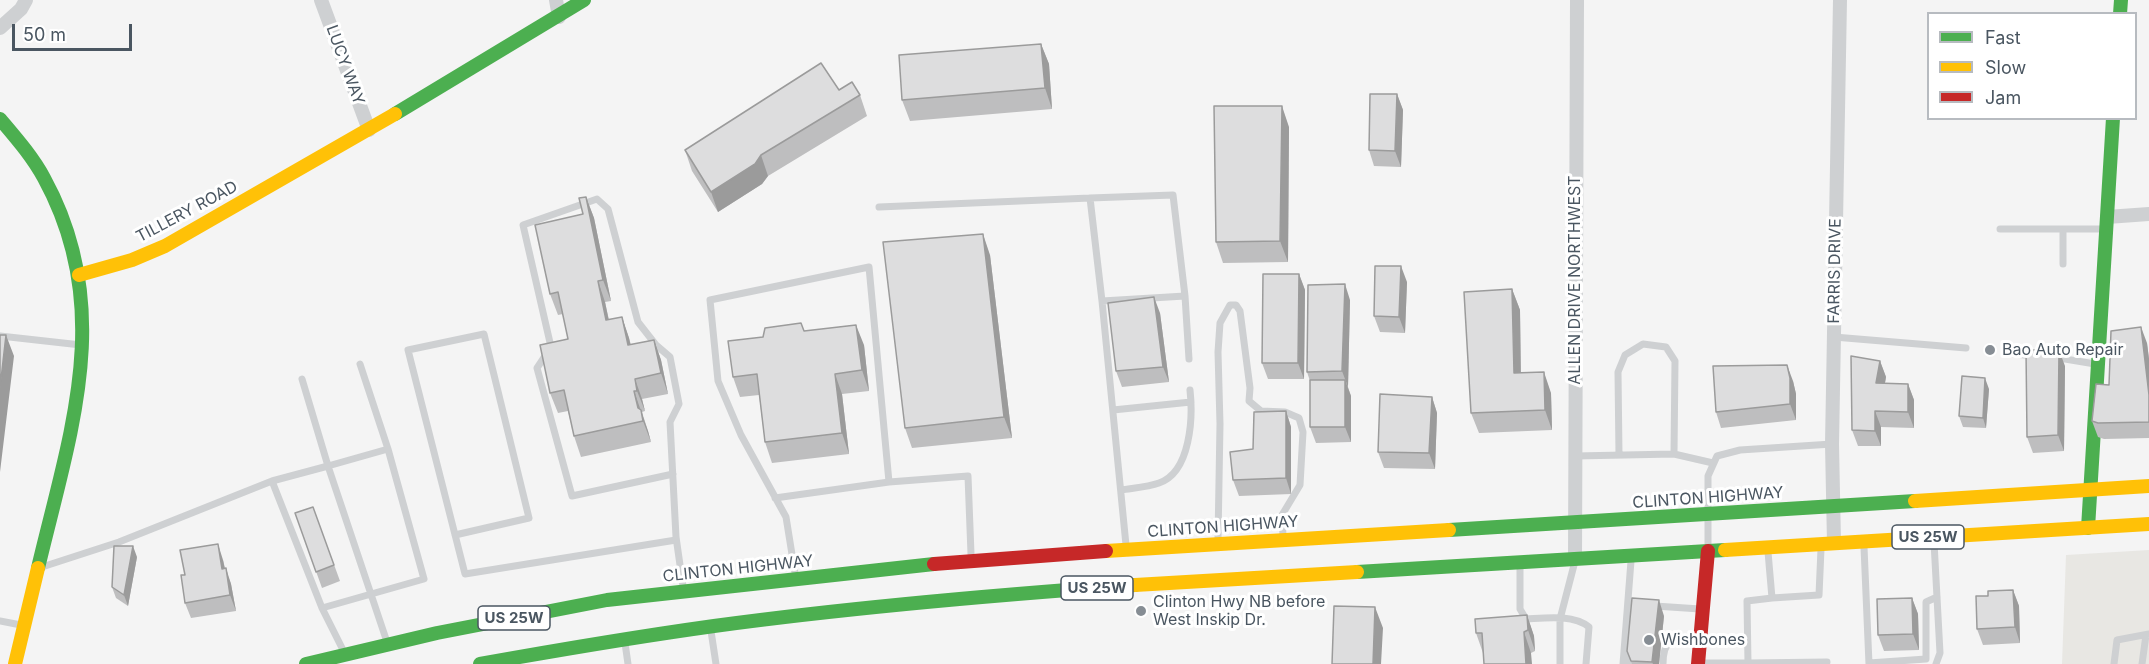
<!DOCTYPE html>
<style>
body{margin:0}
#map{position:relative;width:2149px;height:664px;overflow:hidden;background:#f4f4f4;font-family:Inter,sans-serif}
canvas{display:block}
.legend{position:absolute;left:1927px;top:12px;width:210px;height:108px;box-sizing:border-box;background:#fff;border:2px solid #b7bbc0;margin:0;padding:8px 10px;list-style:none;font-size:18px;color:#4a5661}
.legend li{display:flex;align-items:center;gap:12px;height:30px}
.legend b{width:30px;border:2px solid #b7bbc0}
.scale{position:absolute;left:12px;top:24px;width:120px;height:27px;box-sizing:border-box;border:3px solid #4a5661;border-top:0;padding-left:8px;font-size:18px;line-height:21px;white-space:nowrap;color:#4a5661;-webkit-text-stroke:4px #fff;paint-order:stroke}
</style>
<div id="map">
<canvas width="2149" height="664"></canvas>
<ul class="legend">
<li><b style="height:8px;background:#4caf50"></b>Fast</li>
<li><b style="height:8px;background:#ffc107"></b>Slow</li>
<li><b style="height:8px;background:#c62828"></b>Jam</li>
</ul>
<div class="scale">50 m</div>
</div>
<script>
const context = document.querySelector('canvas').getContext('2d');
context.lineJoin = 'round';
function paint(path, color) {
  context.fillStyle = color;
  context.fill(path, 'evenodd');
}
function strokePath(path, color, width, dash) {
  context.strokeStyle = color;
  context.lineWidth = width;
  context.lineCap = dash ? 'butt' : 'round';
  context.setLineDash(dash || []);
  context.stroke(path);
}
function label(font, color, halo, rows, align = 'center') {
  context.font = font + ' Inter,sans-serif';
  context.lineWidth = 6;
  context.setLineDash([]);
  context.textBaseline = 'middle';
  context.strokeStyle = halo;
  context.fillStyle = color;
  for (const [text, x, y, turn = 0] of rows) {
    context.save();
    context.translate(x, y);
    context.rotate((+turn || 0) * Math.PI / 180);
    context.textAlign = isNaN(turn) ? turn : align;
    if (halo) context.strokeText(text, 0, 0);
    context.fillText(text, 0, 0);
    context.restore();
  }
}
const commercial = new Path2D(`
 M 2149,550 L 2149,664 L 2062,664 L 2066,555 Z`);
const lane = new Path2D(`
 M 879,207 L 1090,198
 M 2000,229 L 2103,229
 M 2063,229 L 2063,264
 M 1102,301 L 1090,198 L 1173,195 L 1185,296 L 1189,359
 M 0,336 L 81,345
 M 1834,337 L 1966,348
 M 2007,353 L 2033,356
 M 2053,357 L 2095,364
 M 360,364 L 388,449
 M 302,379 L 328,466 L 388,449 L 424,579 L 322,608
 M 1113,410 L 1191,402
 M 1619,455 L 1618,372 L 1625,355 L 1643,344 L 1666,347 L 1675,361 L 1674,454
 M 1575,456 L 1674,454 L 1713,463
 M 673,474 L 572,496 L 537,368 L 551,347 L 523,225 L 597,199 L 608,209 L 638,322 L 656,345 L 670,357 L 679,404 L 670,422 L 676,537 L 683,586
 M 1121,490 C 1133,488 1148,487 1159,483 C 1191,472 1193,417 1190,390
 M 775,498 L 889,482
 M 455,535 L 529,518 L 484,334 L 408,350 L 465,574 L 676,540
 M 1218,539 L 1220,424 L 1218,352 L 1220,323 L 1230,305 L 1236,305 L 1240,311 L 1250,388 L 1249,401 L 1261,411 L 1285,412 L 1299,418 L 1303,432 L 1300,485 L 1282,515 L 1283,536
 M 1934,542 L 1940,653 L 1936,664
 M 1126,545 L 1102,301 L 1185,296
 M 1708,546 L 1708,476 L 1717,456 L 1740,450 L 1832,444
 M 1864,547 L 1869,664
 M 1768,552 L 1772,598 L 1819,595 L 1821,549
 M 42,567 L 119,542 L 272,481
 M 1520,567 L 1520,609 L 1526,619 C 1545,618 1573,614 1589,627 L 1586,664
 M 795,573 L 786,517 L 741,435 L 718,381 L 710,300 L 869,267 L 889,482 L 968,476 L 971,554
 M 1655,606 L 1700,609
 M 0,621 L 21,625
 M 711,631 L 716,664
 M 625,643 L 628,664
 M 343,650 L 322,608 L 272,481 L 328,466 L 386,639
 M 1628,650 L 1630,664
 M 1700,663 L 1748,663 L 1747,601 L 1772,598
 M 1748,663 L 1827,662
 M 1869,663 L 1926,659 L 1926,602 L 1937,597
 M 1560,664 L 1560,619 L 1574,565
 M 1623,664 L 1631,561
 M 1663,664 C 1663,638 1675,635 1698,637
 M 2114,664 L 2117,640 L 2149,634
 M 2142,664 L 2146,635`);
const street = new Path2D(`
 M 321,0 L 369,130
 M 556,0 L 559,17
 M 0,28 L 21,9 L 26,0
 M 2107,217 L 2149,214
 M 1834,543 L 1832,444 L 1840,0
 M 1575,559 L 1577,0`);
const fast = new Path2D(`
 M 2120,14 L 2121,0
 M 395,114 L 584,0
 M 0,119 C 16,138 32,156 44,178 C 116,309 70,433 38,568
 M 2088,528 L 2113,118
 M 1449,530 L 1915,501
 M 1357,572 L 1725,550
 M 306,664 L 437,633 L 607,600 L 934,564
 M 480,664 C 558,650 635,637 714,626 C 854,607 994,595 1135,585`);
const slow = new Path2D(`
 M 79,275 L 132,260 L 165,246 L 395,114
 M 1915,501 L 2149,486
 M 1725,550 L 2149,524
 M 1106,551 L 1449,530
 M 1135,585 L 1357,572
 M 15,664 L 38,568`);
const jam = new Path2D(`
 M 934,564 L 1106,551
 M 1698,664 L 1708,551`);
const wall = new Path2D(`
 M 1041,44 L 1049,64 L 1052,109 L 910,121 L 902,100 Z
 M 839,90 L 860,95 L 867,116 L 768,176 L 762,184 L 718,212 L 692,171 L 685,150 Z
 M 1397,94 L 1403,110 L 1401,167 L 1374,166 L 1369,150 Z
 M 1289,127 L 1288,262 L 1223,263 L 1216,242 Z
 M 586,197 L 594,218 L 611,301 L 605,302 L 609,320 L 622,317 L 629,338 L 631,345 L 654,340 L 661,360 L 668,394 L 642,399 L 645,411 L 642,412 L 648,431 L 651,442 L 581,457 L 574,436 L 568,411 L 558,413 L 550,393 L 568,339 L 563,314 L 558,315 L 550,294 L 583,214 Z
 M 990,255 L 1012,438 L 912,448 L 905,428 Z
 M 1299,274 L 1305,290 L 1304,379 L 1268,379 L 1262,363 Z
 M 1407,282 L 1405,333 L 1380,332 L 1374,316 Z
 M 1512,289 L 1520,310 L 1521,373 L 1551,393 L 1552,430 L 1479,433 L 1471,413 Z
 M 1350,300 L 1348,387 L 1351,396 L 1351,442 L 1316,443 L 1310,427 L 1310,381 L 1307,372 Z
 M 1160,313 L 1169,382 L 1122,387 L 1116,371 Z
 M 804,331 L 864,345 L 869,391 L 842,394 L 849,454 L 772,463 L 765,442 L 759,395 L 740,397 L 733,377 Z
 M 2147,343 L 2149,359 L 2149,438 L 2104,439 L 2098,437 L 2092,421 L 2109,385 Z
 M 1880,361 L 1886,377 L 1885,383 L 1908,384 L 1914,400 L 1914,428 L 1881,427 L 1881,446 L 1858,446 L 1852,430 Z
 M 2065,366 L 2064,451 L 2033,453 L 2027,437 Z
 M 1793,381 L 1796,394 L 1796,420 L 1721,428 L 1716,412 Z
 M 1989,389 L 1986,428 L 1963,427 L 1959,416 Z
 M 1432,397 L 1437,413 L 1435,469 L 1384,468 L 1378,452 Z
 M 1286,411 L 1291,427 L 1291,494 L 1239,496 L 1233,480 L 1253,449 Z
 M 313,507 L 340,581 L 322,588 L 295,513 Z
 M 137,557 L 128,606 L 116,598 L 112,587 Z
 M 223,560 L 225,568 L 231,584 L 236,611 L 191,618 L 185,603 L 185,575 Z
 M 2013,590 L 2019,606 L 2020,643 L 1983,645 L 1977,629 L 1988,596 Z
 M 1912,598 L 1918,614 L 1919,650 L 1884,651 L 1878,635 Z
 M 1527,615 L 1534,636 L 1535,651 L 1531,653 L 1483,653 L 1476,633 Z
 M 1664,616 L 1659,664 L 1632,664 L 1627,651 Z`);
const shadedWall = new Path2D(`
 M 1041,44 L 1049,64 L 1052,109 L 1045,88 Z
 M 1397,94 L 1403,110 L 1401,167 L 1395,151 Z
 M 1282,106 L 1289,127 L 1288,262 L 1280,241 Z
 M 761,155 L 768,176 L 762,184 L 718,212 L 711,192 Z
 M 586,197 L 594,218 L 611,301 L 603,280 Z
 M 983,234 L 990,255 L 1012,438 L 1004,417 Z
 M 1401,266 L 1407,282 L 1405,333 L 1399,317 Z
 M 1299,274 L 1305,290 L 1304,379 L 1298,363 Z
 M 598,281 L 605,302 L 613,341 L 606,320 Z
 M 1345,284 L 1350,300 L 1348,387 L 1342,371 Z
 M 1512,289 L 1520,310 L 1521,394 L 1514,373 Z
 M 1154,297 L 1160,313 L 1169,382 L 1163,367 Z
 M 622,317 L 629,338 L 635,366 L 628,345 Z
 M 856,325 L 864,345 L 869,391 L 862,370 Z
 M 2141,327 L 2147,343 L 2149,359 L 2149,395 Z
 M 6,335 L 14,356 L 0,472 L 0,388 Z
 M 654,340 L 661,360 L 668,394 L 661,373 Z
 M 2059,350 L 2065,366 L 2064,451 L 2058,435 Z
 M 1880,361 L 1886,377 L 1882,399 L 1876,383 Z
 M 1787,365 L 1793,381 L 1796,394 L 1796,420 L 1790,404 Z
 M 1544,372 L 1551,393 L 1552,430 L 1545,410 Z
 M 835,374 L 842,394 L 849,454 L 842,433 Z
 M 1985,378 L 1989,389 L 1986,428 L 1983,418 Z
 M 635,379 L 642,399 L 645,411 L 637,391 Z
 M 1345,380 L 1351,396 L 1351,442 L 1345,427 Z
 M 1908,384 L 1914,400 L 1914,428 L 1908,412 Z
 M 634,391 L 648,431 L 651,442 L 638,408 Z
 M 1432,397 L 1437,413 L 1435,469 L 1429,453 Z
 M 1286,411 L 1291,427 L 1291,494 L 1286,478 Z
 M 1875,411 L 1881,427 L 1881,446 L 1875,431 Z
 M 218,544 L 223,560 L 228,585 L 222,569 Z
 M 133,546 L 137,557 L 128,606 L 124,595 Z
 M 226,568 L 231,584 L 236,611 L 230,595 Z
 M 2013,590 L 2019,606 L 2020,643 L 2015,627 Z
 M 1912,598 L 1918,614 L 1919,650 L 1913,634 Z
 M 1659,600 L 1664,616 L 1659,664 L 1653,664 L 1652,662 Z
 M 1375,607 L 1383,628 L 1381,664 L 1373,664 Z
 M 1527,615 L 1534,636 L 1535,651 L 1528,630 Z
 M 1524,632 L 1531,653 L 1532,664 L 1526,664 Z`);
const building = new Path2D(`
 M 1041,44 L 1045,88 L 902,100 L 899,55 Z
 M 821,63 L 839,90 L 852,82 L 860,95 L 761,155 L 755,164 L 711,192 L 685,150 Z
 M 1370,94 L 1397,94 L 1395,151 L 1369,150 Z
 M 1214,106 L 1282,106 L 1280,241 L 1216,242 Z
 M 586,197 L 603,280 L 598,281 L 606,320 L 622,317 L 628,345 L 654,340 L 661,373 L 635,379 L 637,391 L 634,391 L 638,408 L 641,410 L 643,421 L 574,436 L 564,390 L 550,393 L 540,345 L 568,339 L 558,292 L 550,294 L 535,225 L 583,214 L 579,198 Z
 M 983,234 L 1004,417 L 905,428 L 883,242 Z
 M 1375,266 L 1401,266 L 1399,317 L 1374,316 Z
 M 1263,274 L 1299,274 L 1298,363 L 1262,363 Z
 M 1345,284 L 1342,371 L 1307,372 L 1308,285 Z
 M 1512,289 L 1514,373 L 1544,372 L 1545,410 L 1471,413 L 1464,292 Z
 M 1154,297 L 1163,367 L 1116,371 L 1108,303 Z
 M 801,323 L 804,331 L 856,325 L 862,370 L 835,374 L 842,433 L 765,442 L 757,374 L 733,377 L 728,341 L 763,337 L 765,328 Z
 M 2141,327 L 2149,395 L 2149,422 L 2098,423 L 2092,421 L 2096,384 L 2109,385 L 2111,331 Z
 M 0,335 L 6,335 L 0,388 Z
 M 2026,350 L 2059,350 L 2058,435 L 2027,437 Z
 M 1851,356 L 1880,361 L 1876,383 L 1908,384 L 1908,412 L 1875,411 L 1875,431 L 1852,430 Z
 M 1787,365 L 1790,378 L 1790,404 L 1716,412 L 1713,366 Z
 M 1962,376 L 1985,378 L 1983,418 L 1959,416 Z
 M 1310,380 L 1345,380 L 1345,427 L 1310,427 Z
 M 1380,394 L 1432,397 L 1429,453 L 1378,452 Z
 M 1286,411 L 1286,478 L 1233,480 L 1230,452 L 1253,449 L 1254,412 Z
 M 313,507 L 334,565 L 316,572 L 295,513 Z
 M 218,544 L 222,569 L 226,568 L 230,595 L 185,603 L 181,575 L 185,575 L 180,550 Z
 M 114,546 L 133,546 L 124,595 L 112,587 Z
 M 2013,590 L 2015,627 L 1977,629 L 1976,596 L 1988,596 L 1988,591 Z
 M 1632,598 L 1659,600 L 1652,662 L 1631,661 L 1627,651 Z
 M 1912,598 L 1913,634 L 1878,635 L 1877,599 Z
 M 1334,606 L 1375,607 L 1373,664 L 1332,664 Z
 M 1527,615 L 1528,630 L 1524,632 L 1526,664 L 1484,664 L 1482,633 L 1476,633 L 1475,619 Z`);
const markers = [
 [1990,350,6,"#868d94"],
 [1141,611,6,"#868d94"],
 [1649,640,6,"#868d94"]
];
const shields = [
 [1928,537,72],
 [1097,588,72],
 [514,618,72]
];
const shieldNames = [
 ["US 25W",1928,537],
 ["US 25W",1097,588],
 ["US 25W",514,618]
];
const streetNames = [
 ["LUCY WAY",345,65,70],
 ["TILLERY ROAD",187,212,-28],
 ["FARRIS DRIVE",1835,271,-89],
 ["ALLEN DRIVE NORTHWEST",1575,280,-90],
 ["CLINTON HIGHWAY",1708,498,-4],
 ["CLINTON HIGHWAY",1223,527,-4],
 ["CLINTON HIGHWAY",738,569,-6]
];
const poiNames = [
 ["Bao Auto Repair",2002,350],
 ["Clinton Hwy NB before",1153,602],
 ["West Inskip Dr.",1153,620],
 ["Wishbones",1661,640]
];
paint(commercial, '#e8e7e3');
strokePath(lane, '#ced0d2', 7);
strokePath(street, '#ced0d2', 14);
strokePath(fast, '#4caf50', 14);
strokePath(slow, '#ffc107', 14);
strokePath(jam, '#c62828', 14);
paint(wall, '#bebebf');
paint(shadedWall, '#9b9b9b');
paint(building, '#ddddde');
strokePath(building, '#9b9b9b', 1.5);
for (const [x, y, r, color] of markers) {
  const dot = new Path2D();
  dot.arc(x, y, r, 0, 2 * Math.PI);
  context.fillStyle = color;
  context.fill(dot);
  strokePath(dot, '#fff', 2);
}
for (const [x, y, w] of shields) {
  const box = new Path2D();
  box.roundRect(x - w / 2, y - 12, w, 24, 4.5);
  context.fillStyle = '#fff';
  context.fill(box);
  strokePath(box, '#4a5661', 1.5);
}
label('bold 15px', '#4a5661', null, shieldNames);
label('16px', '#4a5661', '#fff', streetNames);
label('16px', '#4a5661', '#fff', poiNames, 'left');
</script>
